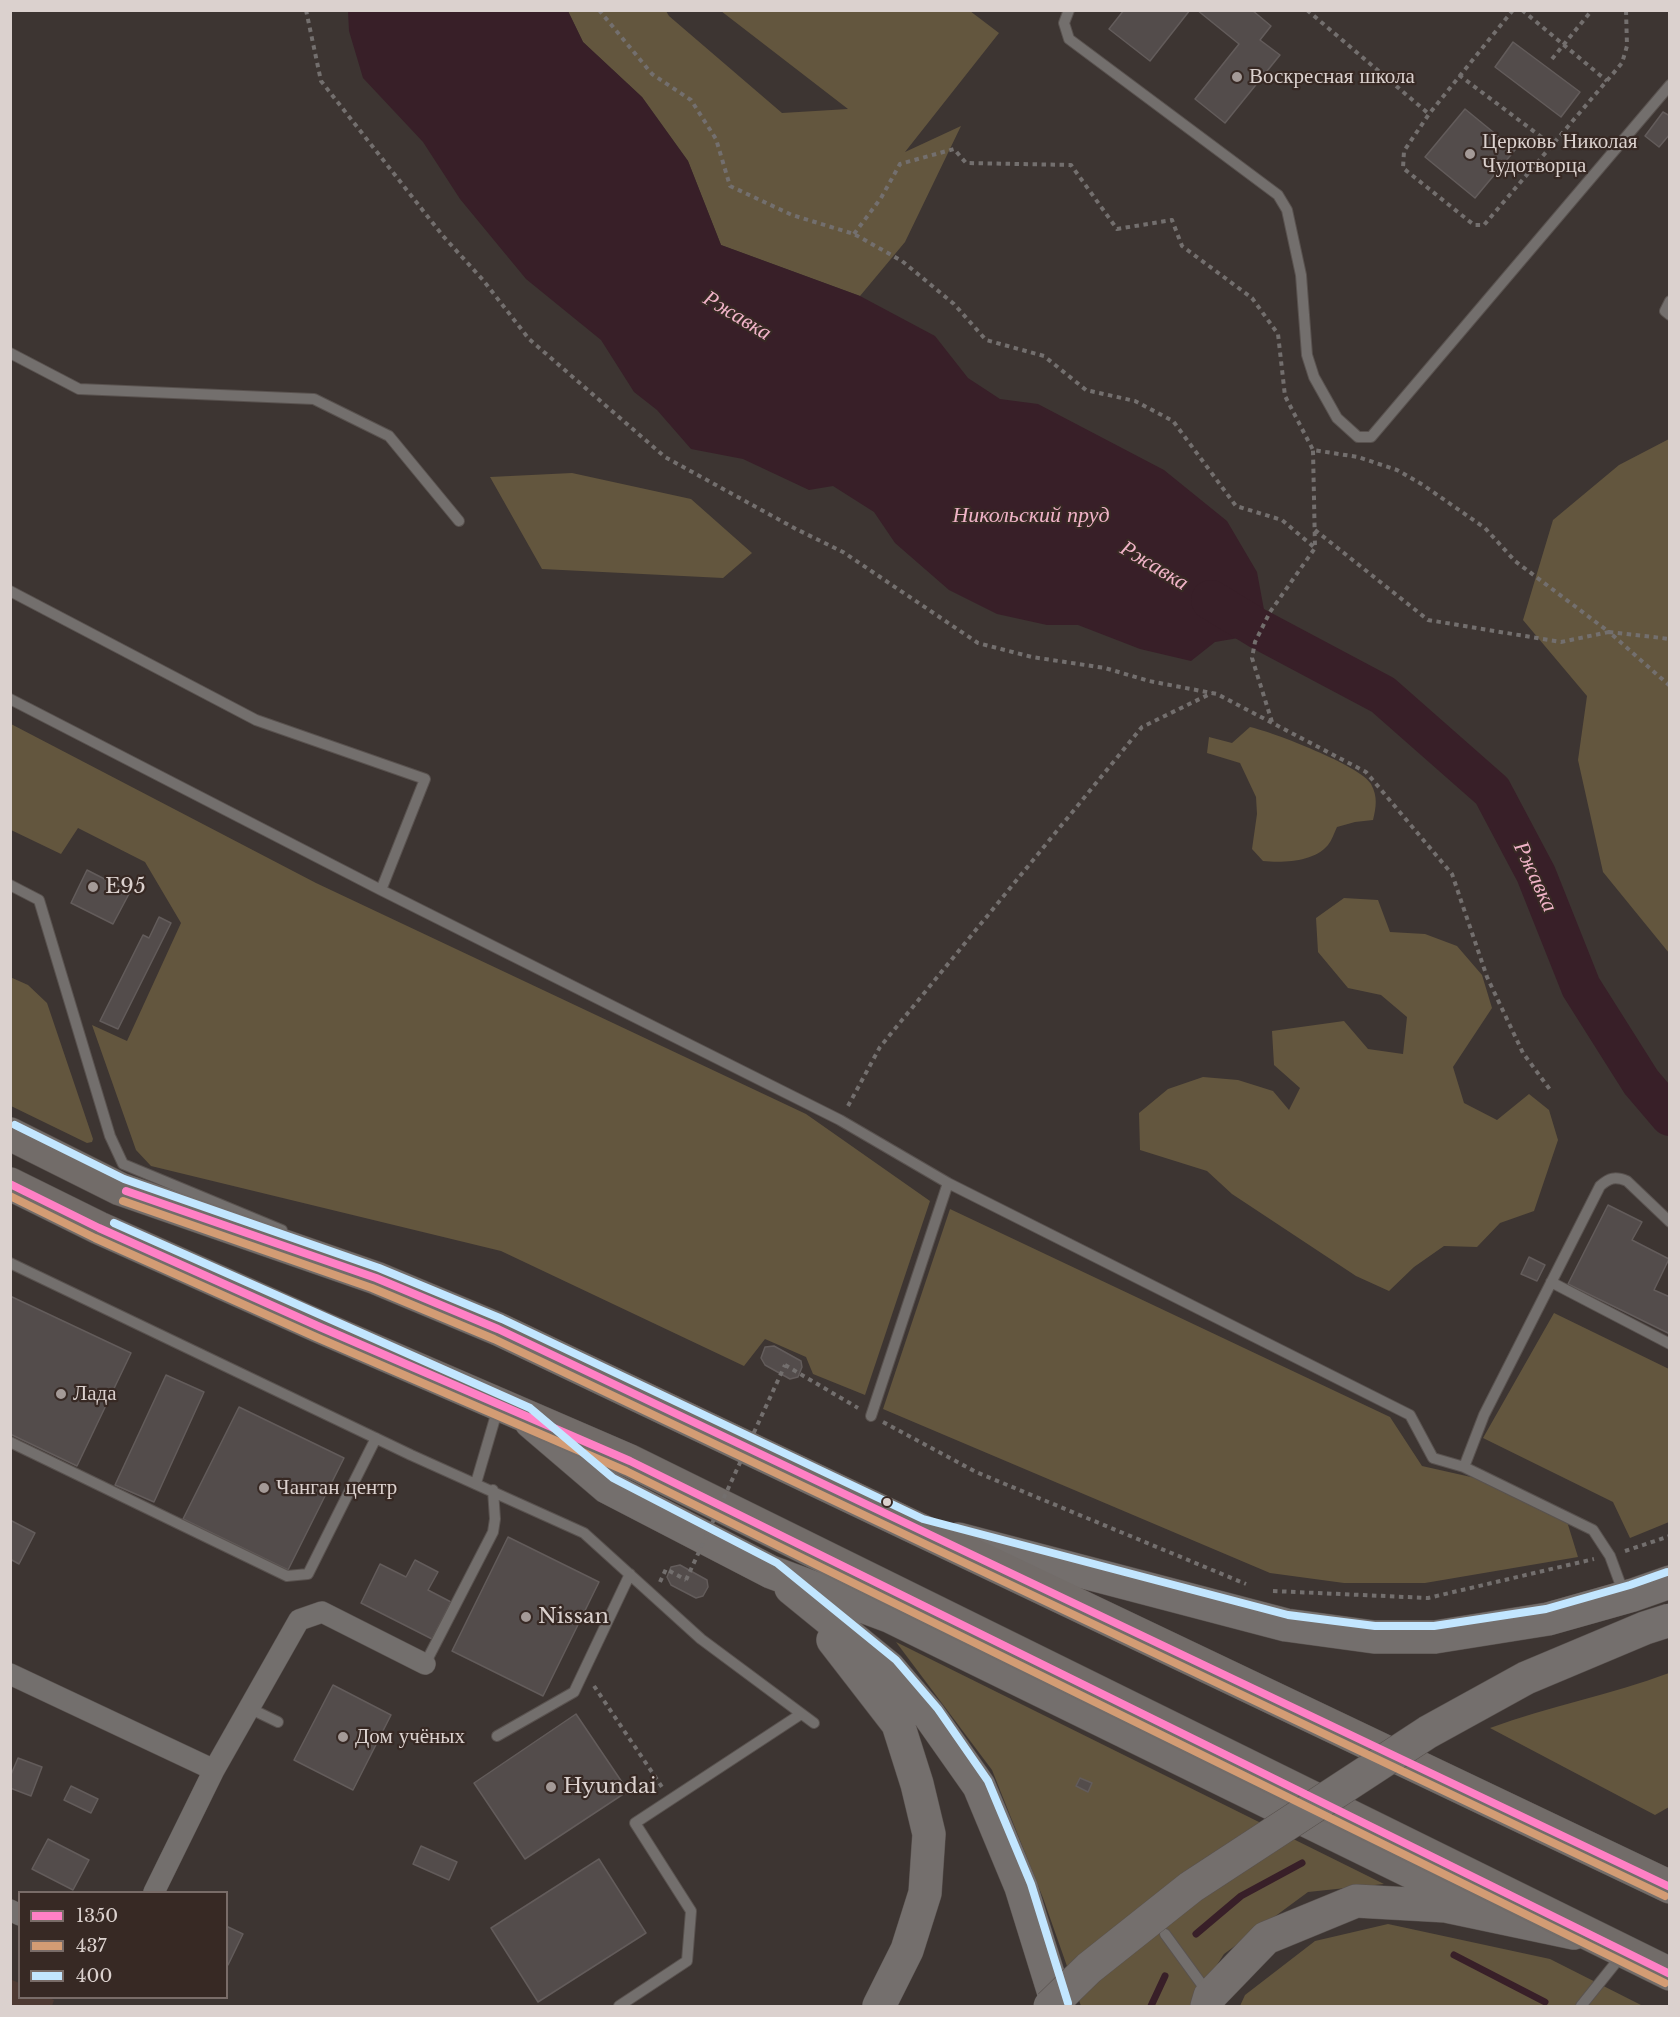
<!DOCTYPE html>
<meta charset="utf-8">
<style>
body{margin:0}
#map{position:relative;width:1680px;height:2017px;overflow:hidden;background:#3d3532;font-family:"Libre Baskerville",serif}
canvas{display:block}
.frame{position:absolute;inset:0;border:12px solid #dbd1ce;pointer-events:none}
.legend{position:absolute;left:18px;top:1891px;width:210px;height:108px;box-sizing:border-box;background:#372924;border:2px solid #796c68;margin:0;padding:8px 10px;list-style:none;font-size:18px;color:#dbd1ce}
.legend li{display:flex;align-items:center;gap:12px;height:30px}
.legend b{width:30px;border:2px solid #796c68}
</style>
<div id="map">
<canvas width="1680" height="2017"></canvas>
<div class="frame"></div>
<ul class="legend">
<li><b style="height:8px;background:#ff80c5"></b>1350</li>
<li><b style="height:8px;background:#d39c74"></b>437</li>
<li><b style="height:8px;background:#c2e6ff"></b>400</li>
</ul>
</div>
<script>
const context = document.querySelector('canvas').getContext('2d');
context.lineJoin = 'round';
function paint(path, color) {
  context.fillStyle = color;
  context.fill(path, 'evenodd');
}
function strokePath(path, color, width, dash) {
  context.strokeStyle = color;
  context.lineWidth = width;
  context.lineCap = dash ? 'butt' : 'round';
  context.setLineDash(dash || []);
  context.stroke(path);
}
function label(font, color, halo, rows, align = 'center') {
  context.font = font + ' "Libre Baskerville",serif';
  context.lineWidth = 4.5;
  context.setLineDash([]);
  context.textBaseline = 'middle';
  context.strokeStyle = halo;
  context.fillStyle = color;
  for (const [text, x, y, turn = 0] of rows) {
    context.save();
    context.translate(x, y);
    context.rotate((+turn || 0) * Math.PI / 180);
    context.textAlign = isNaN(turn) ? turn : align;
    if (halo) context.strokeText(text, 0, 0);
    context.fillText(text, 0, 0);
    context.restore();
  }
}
const built = new Path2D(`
 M 10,1979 L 19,1983 L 20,1998 L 49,1998 L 54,2000 L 52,2006 L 11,2006 Z`);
const green = new Path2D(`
 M 568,11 L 666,11 L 669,16 L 782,113 L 848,109 L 721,11 L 970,11 L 999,33 L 905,152 L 961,126 L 905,242 L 860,296 L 721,245 L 688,161 L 642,97 L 583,42 Z
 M 1669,439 L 1669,953 L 1603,872 L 1578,760 L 1587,696 L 1523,620 L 1553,520 L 1619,465 Z
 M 572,473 L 691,499 L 752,553 L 723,578 L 542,569 L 490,477 Z
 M 11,724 L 316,883 L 806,1114 L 930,1201 L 865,1395 L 813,1374 L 806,1357 L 765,1339 L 744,1366 L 501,1251 L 151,1166 L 136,1150 L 92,1025 L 127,1041 L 181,923 L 145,862 L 78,828 L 61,854 L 11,830 Z
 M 1250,727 C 1273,732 1361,766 1371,784 C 1378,797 1376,807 1373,820 L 1355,822 L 1337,827 C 1334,833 1332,840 1328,845 C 1314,862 1283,863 1263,861 L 1252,849 L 1257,814 L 1256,797 L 1240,763 L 1207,753 L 1209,737 L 1232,743 Z
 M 1344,898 L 1378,900 L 1390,932 L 1425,934 L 1457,946 L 1482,975 L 1492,1008 L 1453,1067 L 1464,1103 L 1497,1120 L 1529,1094 L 1549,1110 L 1558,1140 L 1534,1211 L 1500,1223 L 1477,1247 L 1444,1246 L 1414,1267 L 1389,1291 L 1356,1276 L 1232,1194 L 1207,1171 L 1140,1150 L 1139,1113 L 1168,1089 L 1203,1077 L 1238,1080 L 1273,1091 L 1289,1110 L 1300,1088 L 1274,1065 L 1272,1031 L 1344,1021 L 1368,1049 L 1403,1054 L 1407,1017 L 1381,995 L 1348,988 L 1318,952 L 1316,918 Z
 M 10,977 L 28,985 L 47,1003 L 93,1139 L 92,1142 L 87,1143 L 11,1106 Z
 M 950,1209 L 1390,1417 L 1422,1466 L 1511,1486 L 1565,1515 L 1578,1557 L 1425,1583 L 1344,1583 L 1270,1573 L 883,1409 Z
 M 1554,1313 L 1669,1369 L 1669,1522 L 1630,1538 L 1613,1502 L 1483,1438 Z
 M 896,1642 L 1384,1884 L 1308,1892 L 1224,1954 L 1190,2006 L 1081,2006 L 1043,1898 L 992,1770 Z
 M 1669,1673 L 1669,1807 L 1655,1815 L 1490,1728 C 1549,1706 1611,1695 1669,1673 Z
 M 1388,1924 L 1550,1959 L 1643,2006 L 1240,2006 L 1245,1995 L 1315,1941 Z`);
const water = new Path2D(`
 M 348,11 L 568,11 L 583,42 L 642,97 L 688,161 L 721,245 L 860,296 L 935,336 L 968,378 L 1000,399 L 1038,404 L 1164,470 L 1227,521 L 1257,572 L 1265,615 L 1250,636 L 1215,642 L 1191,661 L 1140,649 L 1078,625 L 1047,625 L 997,614 L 949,590 L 895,543 L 874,512 L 833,486 L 809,490 L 743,459 L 691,449 L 657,410 L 634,392 L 601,340 L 526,279 L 460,199 L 423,142 L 363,78 L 349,31 Z`);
const stream = new Path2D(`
 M 1196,1934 L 1241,1896 L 1302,1863
 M 1454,1955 L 1545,2002
 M 1151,2006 L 1165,1976`);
const river = new Path2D(`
 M 1211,600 L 1257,628 L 1383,695 L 1492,791 L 1536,874 L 1581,987 L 1641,1082 L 1670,1116`);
const building = new Path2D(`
 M 1124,10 L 1190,10 L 1150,61 L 1109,29 Z
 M 1197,10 L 1252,10 L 1271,26 L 1260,40 L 1280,55 L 1225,123 L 1195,99 L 1239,44 Z
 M 1513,42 L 1580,92 L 1561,117 L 1495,67 Z
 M 1465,109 L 1515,150 L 1475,198 L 1425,157 Z
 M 1663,112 L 1670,116 L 1670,134 L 1659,147 L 1645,136 Z
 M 87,870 L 130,892 L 113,924 L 71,903 Z
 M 159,917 L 171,923 L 118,1029 L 100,1021 L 143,935 L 149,938 Z
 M 1608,1205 L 1642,1222 L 1632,1240 L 1669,1259 L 1654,1290 L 1670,1297 L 1670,1334 L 1568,1284 Z
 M 1529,1257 L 1545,1265 L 1537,1281 L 1521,1274 Z
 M 10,1296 L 131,1353 L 77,1466 L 10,1434 Z
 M 774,1346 L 801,1361 L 802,1367 L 798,1377 L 790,1379 L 765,1365 L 761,1358 L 765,1347 Z
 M 166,1375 L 204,1392 L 154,1502 L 115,1485 Z
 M 239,1407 L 344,1458 L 288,1570 L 183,1519 Z
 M 10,1520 L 35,1533 L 19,1564 L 10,1559 Z
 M 508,1537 L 599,1582 L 543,1696 L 452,1651 Z
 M 415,1560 L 438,1572 L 428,1590 L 451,1602 L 432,1639 L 361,1603 L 380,1564 L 406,1577 Z
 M 680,1565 L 707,1580 L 708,1587 L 703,1596 L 696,1598 L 671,1585 L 667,1577 L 671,1567 Z
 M 333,1685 L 391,1715 L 353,1790 L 294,1760 Z
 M 576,1714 L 628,1791 L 525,1859 L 474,1783 Z
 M 18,1758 L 42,1767 L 31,1796 L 10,1788 L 10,1777 Z
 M 1080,1778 L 1092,1783 L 1088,1792 L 1076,1786 Z
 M 71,1786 L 98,1799 L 91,1813 L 64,1800 Z
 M 48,1839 L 89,1860 L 73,1890 L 32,1869 Z
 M 421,1846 L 457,1862 L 449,1880 L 413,1864 Z
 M 599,1859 L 646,1933 L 538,2002 L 491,1928 Z
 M 226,1926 L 243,1934 L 228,1965 L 226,1964 Z`);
const path = new Path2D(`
 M 306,10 L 321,81 L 443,236 L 483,280 L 529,339 L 665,457 L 796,529 L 843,552 L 978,643 L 1032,657 L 1105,668 L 1149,681 L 1217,694 L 1366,772 L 1452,874 L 1487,977 L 1523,1053 L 1551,1091
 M 599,10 L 652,74 L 691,100 L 716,139 L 730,186 L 792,215 L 854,234 L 902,261 L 954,304 L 986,340 L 1044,356 L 1086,390 L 1135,401 L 1173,421 L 1236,506 L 1282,520 L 1315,548
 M 1307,10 L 1429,114
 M 1513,10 L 1429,114 L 1404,151 L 1403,168 L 1474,225 L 1484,225 L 1622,63 L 1627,46 L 1626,10
 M 1522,10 L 1607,81
 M 1552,59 L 1592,10
 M 1459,75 L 1552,145
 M 854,234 L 881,198 L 900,164 L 954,149 L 966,163 L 1071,165 L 1117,229 L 1172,220 L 1182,246 L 1252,298 L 1278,334 L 1285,396 L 1313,450 L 1358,457 L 1397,470 L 1423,485 L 1485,528 L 1515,561 L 1609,632 L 1670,639
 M 1315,530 L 1428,620 L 1561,642 L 1609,632 L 1670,686
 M 1272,722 L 1252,658 L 1255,642 L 1270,612 L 1315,548 L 1313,450
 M 848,1106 L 880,1047 L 1142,727 L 1212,693
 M 785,1365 L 858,1408
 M 883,1422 L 976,1472 L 1246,1584
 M 1625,1551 L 1670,1536
 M 660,1582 L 666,1569 L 686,1580
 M 1273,1591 L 1428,1598 L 1594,1559
 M 594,1686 L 662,1787`);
const lane = new Path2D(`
 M 1069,10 L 1064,23 L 1069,39 L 1278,195 L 1287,210 L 1301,275 L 1307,355 L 1314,377 L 1337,418 L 1358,437 L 1371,437 L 1670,85
 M 1670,301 L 1665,311 L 1670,315
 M 10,353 L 79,389 L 314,399 L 389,436 L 459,521
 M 10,591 L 256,720 L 425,779 L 381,890
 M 10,699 L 381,890 L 840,1120 L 948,1183 L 1410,1415 L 1433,1458 L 1464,1467
 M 10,885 L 39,900 L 110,1136 L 123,1164 L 282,1230
 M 10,1263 L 411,1455 L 584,1533 L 701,1639 L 814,1723
 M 1551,1282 L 1670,1344
 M 871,1416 L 948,1183
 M 10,1442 L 287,1576 L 308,1574 L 376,1438
 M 476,1483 L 498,1408
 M 1624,1594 L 1610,1556 L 1593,1530 L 1464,1467 L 1484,1415 L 1600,1186 C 1609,1178 1615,1176 1627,1181 L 1670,1222
 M 425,1664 L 493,1532 L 495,1519 L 493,1490
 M 249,1708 L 278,1722
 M 497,1736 L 574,1692 L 630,1574
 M 1165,1934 L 1208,1993
 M 619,2006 L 687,1961 L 691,1911 L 635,1823 L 801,1714
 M 1581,2006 L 1622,1955`);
const street = new Path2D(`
 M 10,1674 L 214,1770
 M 154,1892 L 214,1770 L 299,1620 L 322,1612 L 425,1664
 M 10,1910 L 20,1915`);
const primary = new Path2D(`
 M 531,1422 L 607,1487 L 771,1572 L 889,1616 L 1503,1917
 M 958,1539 L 1286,1625 L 1374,1637 L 1435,1637 L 1548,1619 L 1633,1595 L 1670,1582
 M 791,1588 L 889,1668 L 929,1715 L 979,1786 L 1021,1887 L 1058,2006
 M 833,1640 L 898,1724 L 917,1784 L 929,1834 L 925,1893 L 907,1950 L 879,2006
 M 1207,2006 L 1210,1996 L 1266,1938 L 1356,1901 L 1446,1906 L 1574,1933`);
const highway = new Path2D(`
 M 10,1134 L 120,1189 L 376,1278 L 498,1329 L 1670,1887
 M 10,1184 L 99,1228 L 320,1327 L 630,1461 L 1670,1974`);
const pathBridge = new Path2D(`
 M 686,1580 L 785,1365`);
const primaryBridge = new Path2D(`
 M 1050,2006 L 1089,1968 L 1191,1887 L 1428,1732 L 1526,1678 L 1645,1628 L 1670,1620`);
const bus1 = new Path2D(`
 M 10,1184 L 99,1228 L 320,1327 L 630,1461 L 1670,1974
 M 126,1191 L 376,1278 L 498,1329 L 1670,1887`);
const bus2 = new Path2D(`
 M 10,1196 L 95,1238 L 316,1337 L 626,1471 L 1665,1983
 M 123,1201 L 372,1288 L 494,1339 L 1665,1896`);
const bus3 = new Path2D(`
 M 15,1125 L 124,1179 L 379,1268 L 502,1319 L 923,1519 L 1288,1615 L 1375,1626 L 1434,1626 L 1546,1609 L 1630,1585 L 1667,1572
 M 114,1223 L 530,1408 L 613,1478 L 777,1563 L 896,1660 L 938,1709 L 988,1781 L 1031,1884 L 1068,2003`);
const markers = [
 [1237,77,6,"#a49a97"],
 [1470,154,6,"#a49a97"],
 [93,887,6,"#a49a97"],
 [61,1394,6,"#a49a97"],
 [264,1488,6,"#a49a97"],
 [887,1502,5,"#dbd1ce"],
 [526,1617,6,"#a49a97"],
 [343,1737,6,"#a49a97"],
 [551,1787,6,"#a49a97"]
];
const poiNames = [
 ["Воскресная школа",1249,77],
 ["Церковь Николая",1482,142],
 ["Чудотворца",1482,166],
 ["E95",105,887],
 ["Лада",73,1394],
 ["Чанган центр",276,1488],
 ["Nissan",538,1617],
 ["Дом учёных",355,1737],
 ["Hyundai",563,1787]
];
const waterNames = [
 ["Ржавка",737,316,31],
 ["Никольский пруд",1031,516],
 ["Ржавка",1154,566,31],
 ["Ржавка",1535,877,65]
];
paint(built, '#4e3a33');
paint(green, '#63563e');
paint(water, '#381f28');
strokePath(stream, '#381f28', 7);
strokePath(river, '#381f28', 40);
paint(building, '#534c4b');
strokePath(building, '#635c5b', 1.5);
strokePath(lane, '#59524f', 12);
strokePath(street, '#59524f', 22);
strokePath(primary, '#59524f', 34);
strokePath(highway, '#59524f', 34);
strokePath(path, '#736f6e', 4, [4.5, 4.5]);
strokePath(lane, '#736f6d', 10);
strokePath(street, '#736f6d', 21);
strokePath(primary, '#746f6d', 33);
strokePath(highway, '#726c69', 33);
strokePath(primaryBridge, '#59524f', 34, []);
strokePath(pathBridge, '#736f6e', 4, [4.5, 4.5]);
strokePath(primaryBridge, '#746f6d', 33);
strokePath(bus1, '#ff80c5', 8);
strokePath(bus2, '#d39c74', 8);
strokePath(bus3, '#c2e6ff', 8);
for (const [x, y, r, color] of markers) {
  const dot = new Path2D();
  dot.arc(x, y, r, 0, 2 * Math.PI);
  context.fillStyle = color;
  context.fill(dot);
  strokePath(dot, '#372924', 2);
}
label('21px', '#dbd1ce', '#372924', poiNames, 'left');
label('italic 22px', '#f0b3c7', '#372924', waterNames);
</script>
